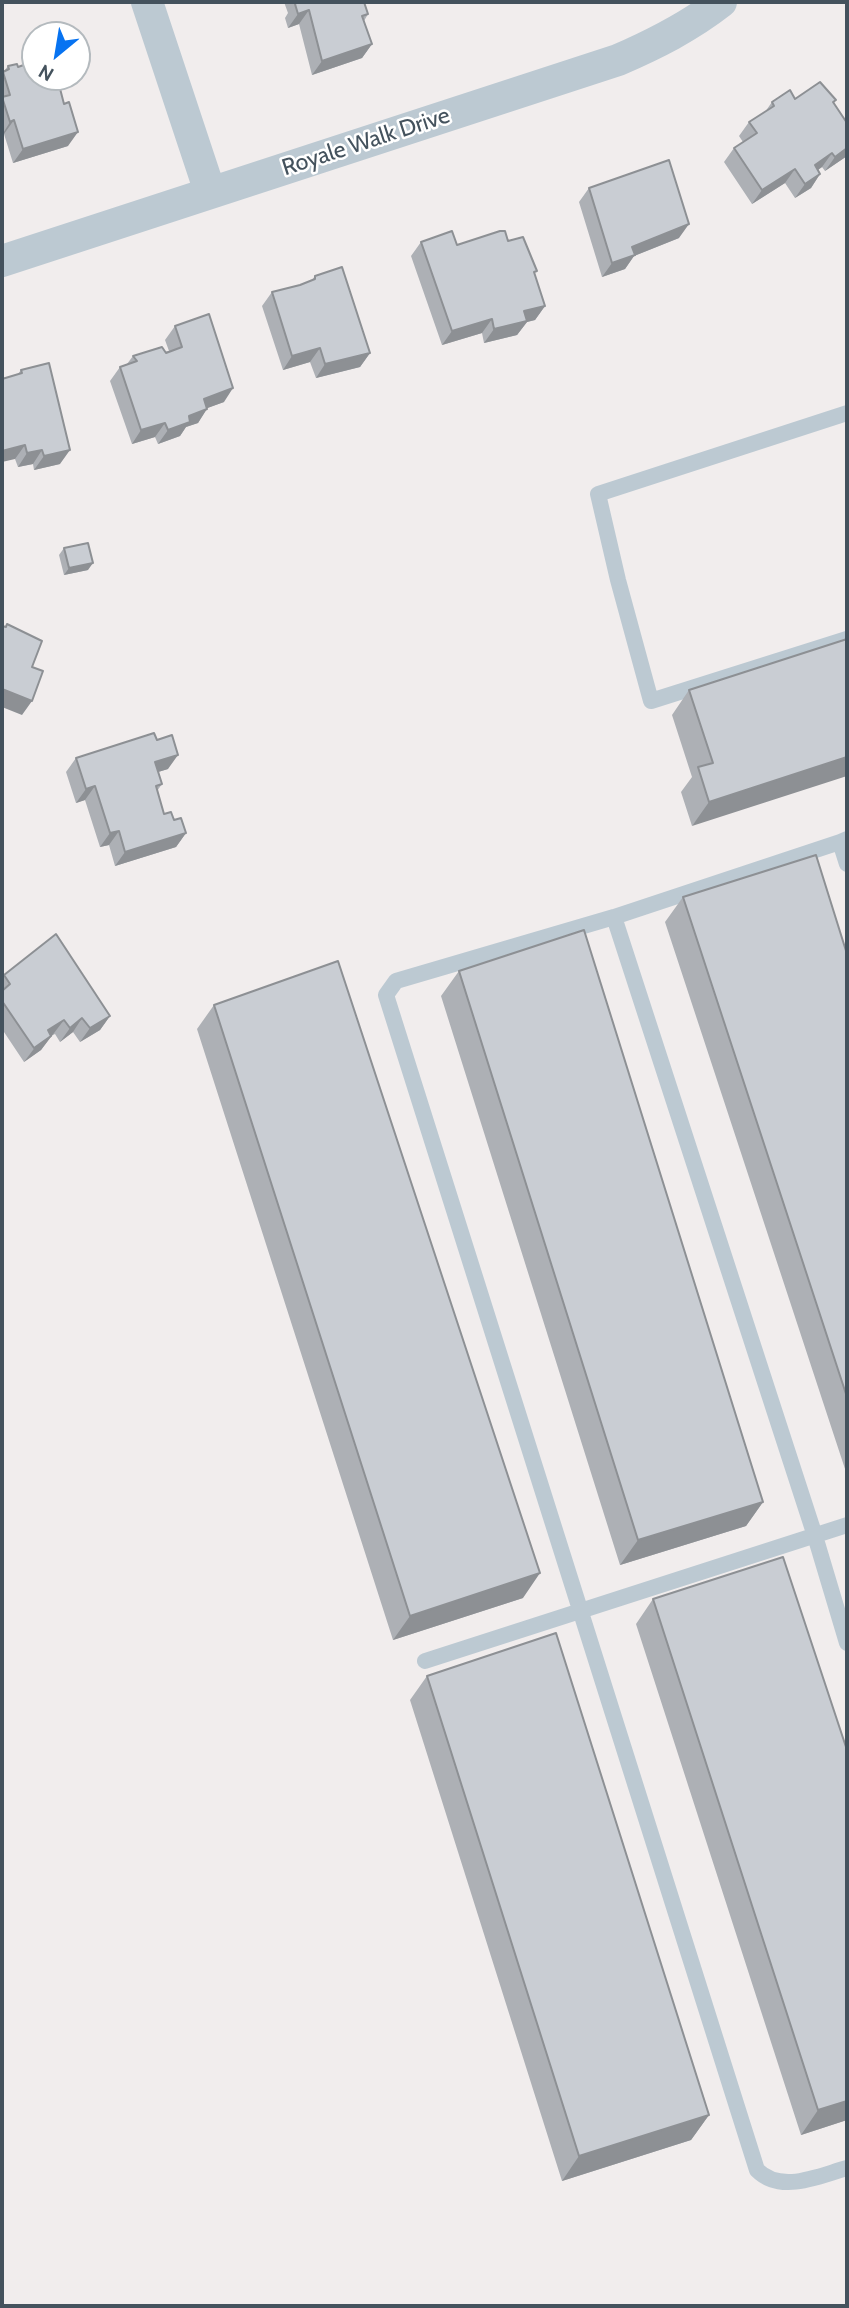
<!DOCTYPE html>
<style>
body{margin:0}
#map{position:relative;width:849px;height:2308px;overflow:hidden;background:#f1eded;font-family:Cabin,sans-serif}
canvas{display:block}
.frame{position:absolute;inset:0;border:4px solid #44525d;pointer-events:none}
.north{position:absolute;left:21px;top:21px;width:70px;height:70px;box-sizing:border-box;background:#fff;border:2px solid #b4babe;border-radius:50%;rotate:210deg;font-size:19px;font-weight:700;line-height:28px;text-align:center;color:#44525d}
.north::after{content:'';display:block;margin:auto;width:24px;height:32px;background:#0773f1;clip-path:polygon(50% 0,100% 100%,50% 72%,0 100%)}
</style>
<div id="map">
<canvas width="849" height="2308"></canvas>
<div class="frame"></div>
<div class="north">N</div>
</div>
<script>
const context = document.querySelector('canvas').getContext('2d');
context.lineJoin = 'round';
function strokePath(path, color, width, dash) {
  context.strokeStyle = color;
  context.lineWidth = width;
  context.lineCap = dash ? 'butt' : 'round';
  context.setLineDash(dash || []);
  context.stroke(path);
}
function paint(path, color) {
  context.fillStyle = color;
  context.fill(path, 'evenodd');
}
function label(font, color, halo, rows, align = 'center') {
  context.font = font + ' Cabin,sans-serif';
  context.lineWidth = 5;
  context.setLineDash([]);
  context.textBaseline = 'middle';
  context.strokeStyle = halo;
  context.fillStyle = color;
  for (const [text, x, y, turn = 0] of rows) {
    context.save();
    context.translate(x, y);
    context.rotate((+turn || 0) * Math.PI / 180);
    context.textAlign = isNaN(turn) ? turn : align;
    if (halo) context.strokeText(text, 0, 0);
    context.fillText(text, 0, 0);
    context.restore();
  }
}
const lane = new Path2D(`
 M 847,413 L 598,494 L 618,580 L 651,701 L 847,639
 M 847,839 L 840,842 L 847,864
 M 614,917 L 840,842
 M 847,1643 L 815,1536 L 614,917 L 396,981 L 386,995 L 757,2170 C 781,2194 818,2176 847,2168
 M 425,1661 L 847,1525`);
const street = new Path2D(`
 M 147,2 L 210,192
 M 2,261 L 618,60 C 655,44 689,27 721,2`);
const wall = new Path2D(`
 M 284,2 L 364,2 L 368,14 L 364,21 L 372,44 L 362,58 L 312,75 L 299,24 L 288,28 L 285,18 L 288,13 Z
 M 8,66 L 18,67 L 68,146 L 13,163 L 4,134 L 2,135 L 2,74 Z
 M 795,99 L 836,100 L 834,103 L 847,156 L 825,171 L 822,167 L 818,170 L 820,174 L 811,188 L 795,198 L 785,183 L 752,204 L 724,162 L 734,148 L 743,142 L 739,136 L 749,122 L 765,112 L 772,102 Z
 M 589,188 L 679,238 L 634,256 L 625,269 L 602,277 L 579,202 Z
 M 508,241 L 535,275 L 545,306 L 535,320 L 527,322 L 517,335 L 484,343 L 482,333 L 442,345 L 411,256 L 421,242 L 457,245 Z
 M 315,276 L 370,353 L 360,367 L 316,378 L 310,362 L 283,370 L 262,306 L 272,292 L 300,285 L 311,281 Z
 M 175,326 L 224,402 L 207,408 L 198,423 L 186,427 L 180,436 L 158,444 L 155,437 L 132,444 L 110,381 L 120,367 L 127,364 L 133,356 L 169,351 L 165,340 Z
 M 21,370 L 60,464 L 34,470 L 33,464 L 18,467 L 15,459 L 6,378 L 18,374 Z
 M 64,548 L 88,570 L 64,575 L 59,555 Z
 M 847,639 L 692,826 L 681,792 L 692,777 L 672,715 L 689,690 Z
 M 76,758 L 168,769 L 158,772 L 162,784 L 157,791 L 164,814 L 174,820 L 186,833 L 176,847 L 115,866 L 109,845 L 100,847 L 85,800 L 76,803 L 66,772 Z
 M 683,897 L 847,954 L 847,1475 L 665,922 Z
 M 459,971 L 763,1502 L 746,1526 L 620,1565 L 441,996 Z
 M 4,975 L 110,1016 L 100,1030 L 80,1042 L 73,1032 L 60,1042 L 55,1034 L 51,1036 L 41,1050 L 24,1062 L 2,1029 L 2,978 Z
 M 214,1005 L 523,1598 L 393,1640 L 197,1029 Z
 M 653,1599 L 847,2120 L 801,2135 L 636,1624 Z
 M 427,1676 L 709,2115 L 691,2140 L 562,2181 L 410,1700 Z`);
const shadedWall = new Path2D(`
 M 309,10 L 299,24 L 288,28 L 298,14 Z
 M 372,44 L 362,58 L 312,75 L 322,61 Z
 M 14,120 L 4,134 L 2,135 L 10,122 Z
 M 78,132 L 68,146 L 13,163 L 23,149 Z
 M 847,148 L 847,156 L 825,171 L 835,157 Z
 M 832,153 L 822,167 L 805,179 L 815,165 Z
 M 795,169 L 785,183 L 752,204 L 762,190 Z
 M 820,174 L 811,188 L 795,198 L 805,184 Z
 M 689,224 L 679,238 L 634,256 L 625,269 L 602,277 L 612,263 L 632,247 Z
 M 545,306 L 535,320 L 527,322 L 517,335 L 484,343 L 494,329 L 524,311 Z
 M 492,319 L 482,333 L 442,345 L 452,331 Z
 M 320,348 L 310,362 L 283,370 L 292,356 Z
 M 370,353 L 360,367 L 316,378 L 325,364 Z
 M 233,388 L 224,402 L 194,413 L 204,399 Z
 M 207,409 L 198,423 L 186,427 L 180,436 L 158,444 L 168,430 L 189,416 Z
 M 165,423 L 155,437 L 132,444 L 141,430 Z
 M 25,445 L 15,459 L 2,462 L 2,451 Z
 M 42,450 L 33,464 L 18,467 L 27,453 Z
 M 70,450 L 60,464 L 34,470 L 44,456 Z
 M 93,563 L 88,570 L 64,575 L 69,568 Z
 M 2,689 L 32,701 L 22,715 L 2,707 Z
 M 178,755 L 168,769 L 145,776 L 155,762 Z
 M 847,757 L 847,776 L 692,826 L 709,802 Z
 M 95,786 L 85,800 L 76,803 L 86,789 Z
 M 119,831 L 109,845 L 100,847 L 110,833 Z
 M 186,833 L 176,847 L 115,866 L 125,852 Z
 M 110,1016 L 100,1030 L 80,1042 L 90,1028 Z
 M 82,1018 L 73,1032 L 60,1042 L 70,1028 Z
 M 64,1020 L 41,1050 L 24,1062 L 48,1030 Z
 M 763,1502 L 746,1526 L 620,1565 L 638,1540 Z
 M 540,1573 L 523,1598 L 393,1640 L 410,1616 Z
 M 847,2101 L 847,2120 L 801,2135 L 818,2110 Z
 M 709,2115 L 691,2140 L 562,2181 L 579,2156 Z`);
const building = new Path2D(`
 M 298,2 L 364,2 L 368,14 L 362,16 L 372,44 L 322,61 L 309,10 L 298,14 L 295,4 Z
 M 35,61 L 35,77 L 57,77 L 64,104 L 69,102 L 78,132 L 23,149 L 14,120 L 10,122 L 2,97 L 10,95 L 3,72 L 9,69 L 8,66 L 17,64 L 18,67 Z
 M 820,82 L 836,100 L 833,102 L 847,123 L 847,148 L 835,157 L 832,153 L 815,165 L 820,174 L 805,184 L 795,169 L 762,190 L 734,148 L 757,133 L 749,122 L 774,106 L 772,102 L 790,90 L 795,99 Z
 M 669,160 L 689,224 L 632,247 L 635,255 L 612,263 L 589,188 Z
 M 452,231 L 457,245 L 500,231 L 505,231 L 508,241 L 523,237 L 537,271 L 534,272 L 545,306 L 524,311 L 527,321 L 494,329 L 492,319 L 452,331 L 421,242 Z
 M 342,267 L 370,353 L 325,364 L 320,348 L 292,356 L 272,292 L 300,285 L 315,279 L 315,276 Z
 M 209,314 L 233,388 L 204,399 L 207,409 L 189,416 L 190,422 L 168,430 L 165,423 L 141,430 L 120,367 L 137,361 L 133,356 L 162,347 L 166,353 L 182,347 L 175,326 Z
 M 49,363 L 70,450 L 44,456 L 42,450 L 27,453 L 25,445 L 2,451 L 2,379 L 22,373 L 21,370 Z
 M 88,543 L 93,563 L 69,568 L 64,548 Z
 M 7,624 L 42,641 L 32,667 L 43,671 L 32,701 L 2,689 L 2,684 L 3,681 L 2,680 L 2,626 L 6,627 Z
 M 847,639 L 847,757 L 709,802 L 698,767 L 713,763 L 689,690 Z
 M 154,733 L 157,740 L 172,735 L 178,755 L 155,762 L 162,784 L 156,786 L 164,814 L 171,812 L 174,820 L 181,818 L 186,833 L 125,852 L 119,831 L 110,833 L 95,786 L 86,789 L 76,758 Z
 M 816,855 L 847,954 L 847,1397 L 683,897 Z
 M 584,930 L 763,1502 L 638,1540 L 459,971 Z
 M 56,934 L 110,1016 L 90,1028 L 82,1018 L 70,1028 L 64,1020 L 48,1030 L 51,1036 L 34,1048 L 2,1001 L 2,991 L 10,984 L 4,975 Z
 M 338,961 L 540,1573 L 410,1616 L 214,1005 Z
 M 783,1557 L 847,1750 L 847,2101 L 818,2110 L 653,1599 Z
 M 556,1633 L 709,2115 L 579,2156 L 427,1676 Z`);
const streetNames = [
 ["Royale Walk Drive",366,142,-18]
];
strokePath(lane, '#bcc9d2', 16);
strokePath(street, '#bcc9d2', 32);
paint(wall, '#adb0b5');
paint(shadedWall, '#8d9094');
paint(building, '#c9cdd3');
strokePath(building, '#8d9094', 2);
label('23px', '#44525d', '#fff', streetNames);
</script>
